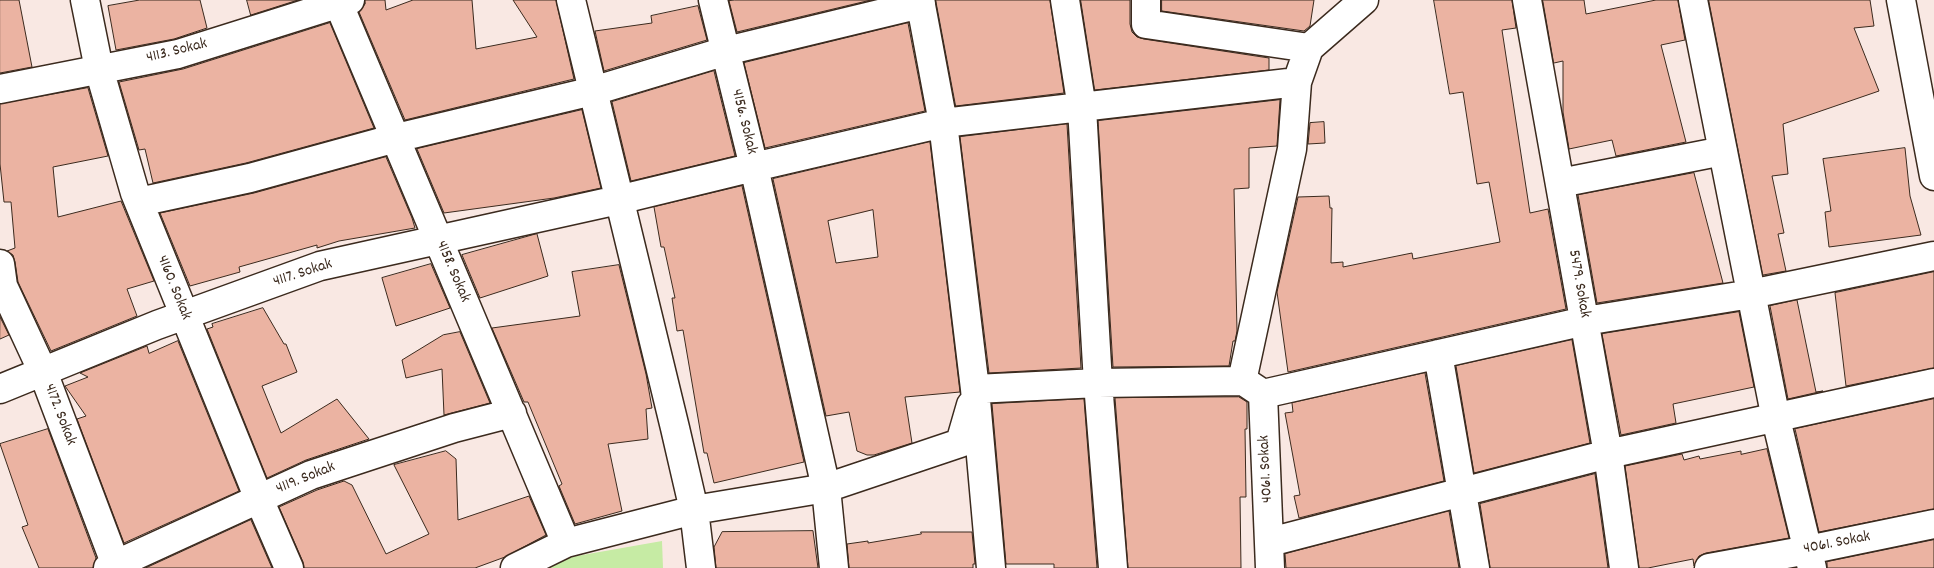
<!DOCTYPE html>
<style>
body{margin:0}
canvas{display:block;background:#f9e8e3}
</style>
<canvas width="1934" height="568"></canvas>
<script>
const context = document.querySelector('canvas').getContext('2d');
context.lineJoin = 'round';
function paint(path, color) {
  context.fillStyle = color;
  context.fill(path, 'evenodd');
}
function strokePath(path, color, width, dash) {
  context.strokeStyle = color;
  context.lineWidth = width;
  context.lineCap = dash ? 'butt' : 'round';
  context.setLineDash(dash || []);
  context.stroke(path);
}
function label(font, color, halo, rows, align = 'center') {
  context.font = font + ' Dekko,sans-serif';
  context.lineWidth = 4;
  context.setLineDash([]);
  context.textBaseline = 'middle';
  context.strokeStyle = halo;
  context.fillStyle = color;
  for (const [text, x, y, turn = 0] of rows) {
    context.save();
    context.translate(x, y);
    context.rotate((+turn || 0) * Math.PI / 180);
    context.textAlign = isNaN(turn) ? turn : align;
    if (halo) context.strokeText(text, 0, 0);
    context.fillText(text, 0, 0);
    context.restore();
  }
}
const green = new Path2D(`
 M 662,541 L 663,568 L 546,568 L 571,557 Z`);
const building = new Path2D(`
 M 0,0 L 19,0 L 32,67 L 0,73 Z
 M 140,0 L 200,0 L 207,28 L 174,39 L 116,50 L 108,6 Z
 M 247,0 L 298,0 L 251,15 Z
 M 365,0 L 385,0 L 386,10 L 413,0 L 472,0 L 476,49 L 537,37 L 513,0 L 556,0 L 574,79 L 405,120 L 359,12 L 365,4 Z
 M 735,0 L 871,0 L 737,32 L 729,1 Z
 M 936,0 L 1050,0 L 1064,93 L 956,106 Z
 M 1081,0 L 1130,0 L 1130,24 L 1132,32 L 1137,37 L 1144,39 L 1269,58 L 1269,70 L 1095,90 Z
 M 1162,0 L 1314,0 L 1310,26 L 1304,31 L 1162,11 Z
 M 1434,0 L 1512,0 L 1516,28 L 1502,30 L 1530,213 L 1548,209 L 1566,309 L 1288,372 L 1277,292 L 1298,197 L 1329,196 L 1330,208 L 1332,208 L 1331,263 L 1343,262 L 1343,267 L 1412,253 L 1413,259 L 1500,242 L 1489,182 L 1477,184 L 1463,92 L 1450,94 Z
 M 1543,0 L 1584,0 L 1586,14 L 1656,0 L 1678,0 L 1685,40 L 1661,45 L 1686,142 L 1616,156 L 1612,140 L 1569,149 L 1563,112 L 1563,61 L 1554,63 Z
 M 1709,0 L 1870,0 L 1874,26 L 1854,28 L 1879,91 L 1783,124 L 1788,174 L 1772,176 L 1784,233 L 1778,234 L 1786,271 L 1763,275 Z
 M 698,6 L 707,40 L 604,71 L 595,31 L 652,23 L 651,16 Z
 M 330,23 L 374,128 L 246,163 L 153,183 L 145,149 L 139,150 L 119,82 L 183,69 Z
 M 908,23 L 925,111 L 765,148 L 744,63 Z
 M 714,71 L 735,156 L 631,181 L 612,102 Z
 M 88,88 L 108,156 L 53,167 L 58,217 L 121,201 L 154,281 L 127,289 L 137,316 L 51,351 L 18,282 L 15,262 L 13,255 L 7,251 L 15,248 L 11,202 L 4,202 L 0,164 L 0,104 Z
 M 1280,100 L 1277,146 L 1249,148 L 1249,188 L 1234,189 L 1237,331 L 1235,341 L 1233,341 L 1229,366 L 1113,367 L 1098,121 Z
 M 582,110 L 601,188 L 554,198 L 444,213 L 417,149 Z
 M 1324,122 L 1325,143 L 1308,144 L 1310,123 Z
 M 1067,124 L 1081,368 L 989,373 L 960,137 Z
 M 930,142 L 960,392 L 905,397 L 912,443 L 874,455 L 867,455 L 857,451 L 849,412 L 826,416 L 773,179 ZM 873,210 L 878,257 L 836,263 L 828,221 Z
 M 1905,148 L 1910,196 L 1921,235 L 1829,247 L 1825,212 L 1831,211 L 1823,159 Z
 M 386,157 L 412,218 L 415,228 L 339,241 L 317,248 L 317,245 L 239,267 L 240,272 L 190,286 L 160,213 L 254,193 Z
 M 1694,173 L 1723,283 L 1597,303 L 1578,195 Z
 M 742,186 L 804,462 L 714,483 L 707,453 L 704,453 L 683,330 L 677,331 L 672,298 L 675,298 L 664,247 L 661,247 L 654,207 Z
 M 537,234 L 548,276 L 480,298 L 462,255 Z
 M 431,264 L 450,308 L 396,326 L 382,278 Z
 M 619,265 L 646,374 L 652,408 L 646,409 L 648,439 L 608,444 L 622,511 L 575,524 L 559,486 L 562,484 L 528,402 L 524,402 L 492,328 L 580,316 L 572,272 Z
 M 1934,272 L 1934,368 L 1846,386 L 1835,293 Z
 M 1797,300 L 1816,392 L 1823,391 L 1788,399 L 1770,306 Z
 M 263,308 L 284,344 L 286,344 L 297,372 L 262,386 L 281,433 L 337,399 L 369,439 L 306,460 L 267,478 L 207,329 L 213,327 L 212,324 Z
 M 1739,312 L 1754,387 L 1673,404 L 1676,423 L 1621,435 L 1602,334 Z
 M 0,317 L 9,335 L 0,339 Z
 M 460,332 L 490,403 L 444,415 L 442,369 L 406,378 L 402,360 L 443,335 Z
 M 1572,340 L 1590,443 L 1474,473 L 1456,366 Z
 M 178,341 L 239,491 L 124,543 L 77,419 L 86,416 L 65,386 L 88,377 L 80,373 L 147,346 L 149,353 Z
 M 1425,373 L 1444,481 L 1299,518 L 1294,496 L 1300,495 L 1285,413 L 1293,412 L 1292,403 Z
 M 1239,397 L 1247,402 L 1247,429 L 1245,429 L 1246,497 L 1240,497 L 1241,568 L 1128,568 L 1115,398 Z
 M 1084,399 L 1097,568 L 1054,568 L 1054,564 L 1006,564 L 992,404 Z
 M 1934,399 L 1934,509 L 1819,532 L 1795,429 Z
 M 48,429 L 96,558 L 93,568 L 39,568 L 22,527 L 28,525 L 0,444 Z
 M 1767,449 L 1789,538 L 1706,553 L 1699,556 L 1694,566 L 1693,559 L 1648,568 L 1639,568 L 1625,466 L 1682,454 L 1684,460 L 1699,456 L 1700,459 L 1741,451 L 1741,454 Z
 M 446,451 L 456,459 L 458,520 L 529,496 L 546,535 L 505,557 L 475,568 L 304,568 L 303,562 L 279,507 L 317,490 L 344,481 L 352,485 L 386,554 L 429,534 L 394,465 Z
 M 1595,474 L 1608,568 L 1490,568 L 1480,504 Z
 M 1449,511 L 1459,568 L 1286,568 L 1285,554 Z
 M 251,520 L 272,568 L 146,568 Z
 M 813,531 L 818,568 L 716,568 L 714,547 L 722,532 Z
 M 921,532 L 972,532 L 975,564 L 973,564 L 973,568 L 849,568 L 847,544 L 868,541 L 868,543 L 921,534 Z
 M 1934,540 L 1934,568 L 1827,568 L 1827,562 Z`);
const street = new Path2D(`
 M 85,0 L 99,69 L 135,193 L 259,499 L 289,568
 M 337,0 L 566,543
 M 571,0 L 675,428 L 694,510 L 701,568
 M 920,0 L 943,123 L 975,389 L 991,568
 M 1065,0 L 1082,108 L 1098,383 L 1113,568
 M 1146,0 L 1146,24 L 1309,48
 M 1527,0 L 1608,454 L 1624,568
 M 1693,0 L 1776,419 L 1812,568
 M 1901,0 L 1934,176
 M 0,89 L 178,54 L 350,0
 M 1560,183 L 1723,151
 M 139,202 L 250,178 L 396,138 L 593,91 L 726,51 L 921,4
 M 0,264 L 3,286 L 43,372 L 117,568
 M 1438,354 L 1475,568
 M 1242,381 L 1292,149 L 1297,82 L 1309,48 L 1364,0
 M 1248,384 L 1263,394 L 1270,568
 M 0,389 L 157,325 L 320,266 L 618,200 L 754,167 L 713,0
 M 975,389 L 1098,383 L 1242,381
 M 1263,394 L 1585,321 L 1751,294 L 1934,256
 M 1270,542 L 1608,454 L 1934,383
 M 108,568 L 311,475 L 454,428 L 512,413
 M 515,568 L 566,543 L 694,510 L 826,488 L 960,443 L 971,405
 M 834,568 L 826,488 L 754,167 L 943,123 L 1297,82
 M 1709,568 L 1808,550 L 1934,524`);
const streetNames = [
 ["4113. Sokak",177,52,-14],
 ["4156. Sokak",743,122,76],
 ["4158. Sokak",452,272,67],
 ["4117. Sokak",303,274,-18],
 ["5479. Sokak",1578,284,80],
 ["4160. Sokak",173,288,68],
 ["4172. Sokak",59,415,69],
 ["4061. Sokak",1267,469,-93],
 ["4119. Sokak",306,479,-22],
 ["4061. Sokak",1837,544,-11]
];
paint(green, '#c6eba4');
paint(building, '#ebb3a2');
strokePath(building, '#3b2a1e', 1);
strokePath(street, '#3b2a1e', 31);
strokePath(street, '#fff', 28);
label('16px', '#3b2a1e', '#fff', streetNames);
</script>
